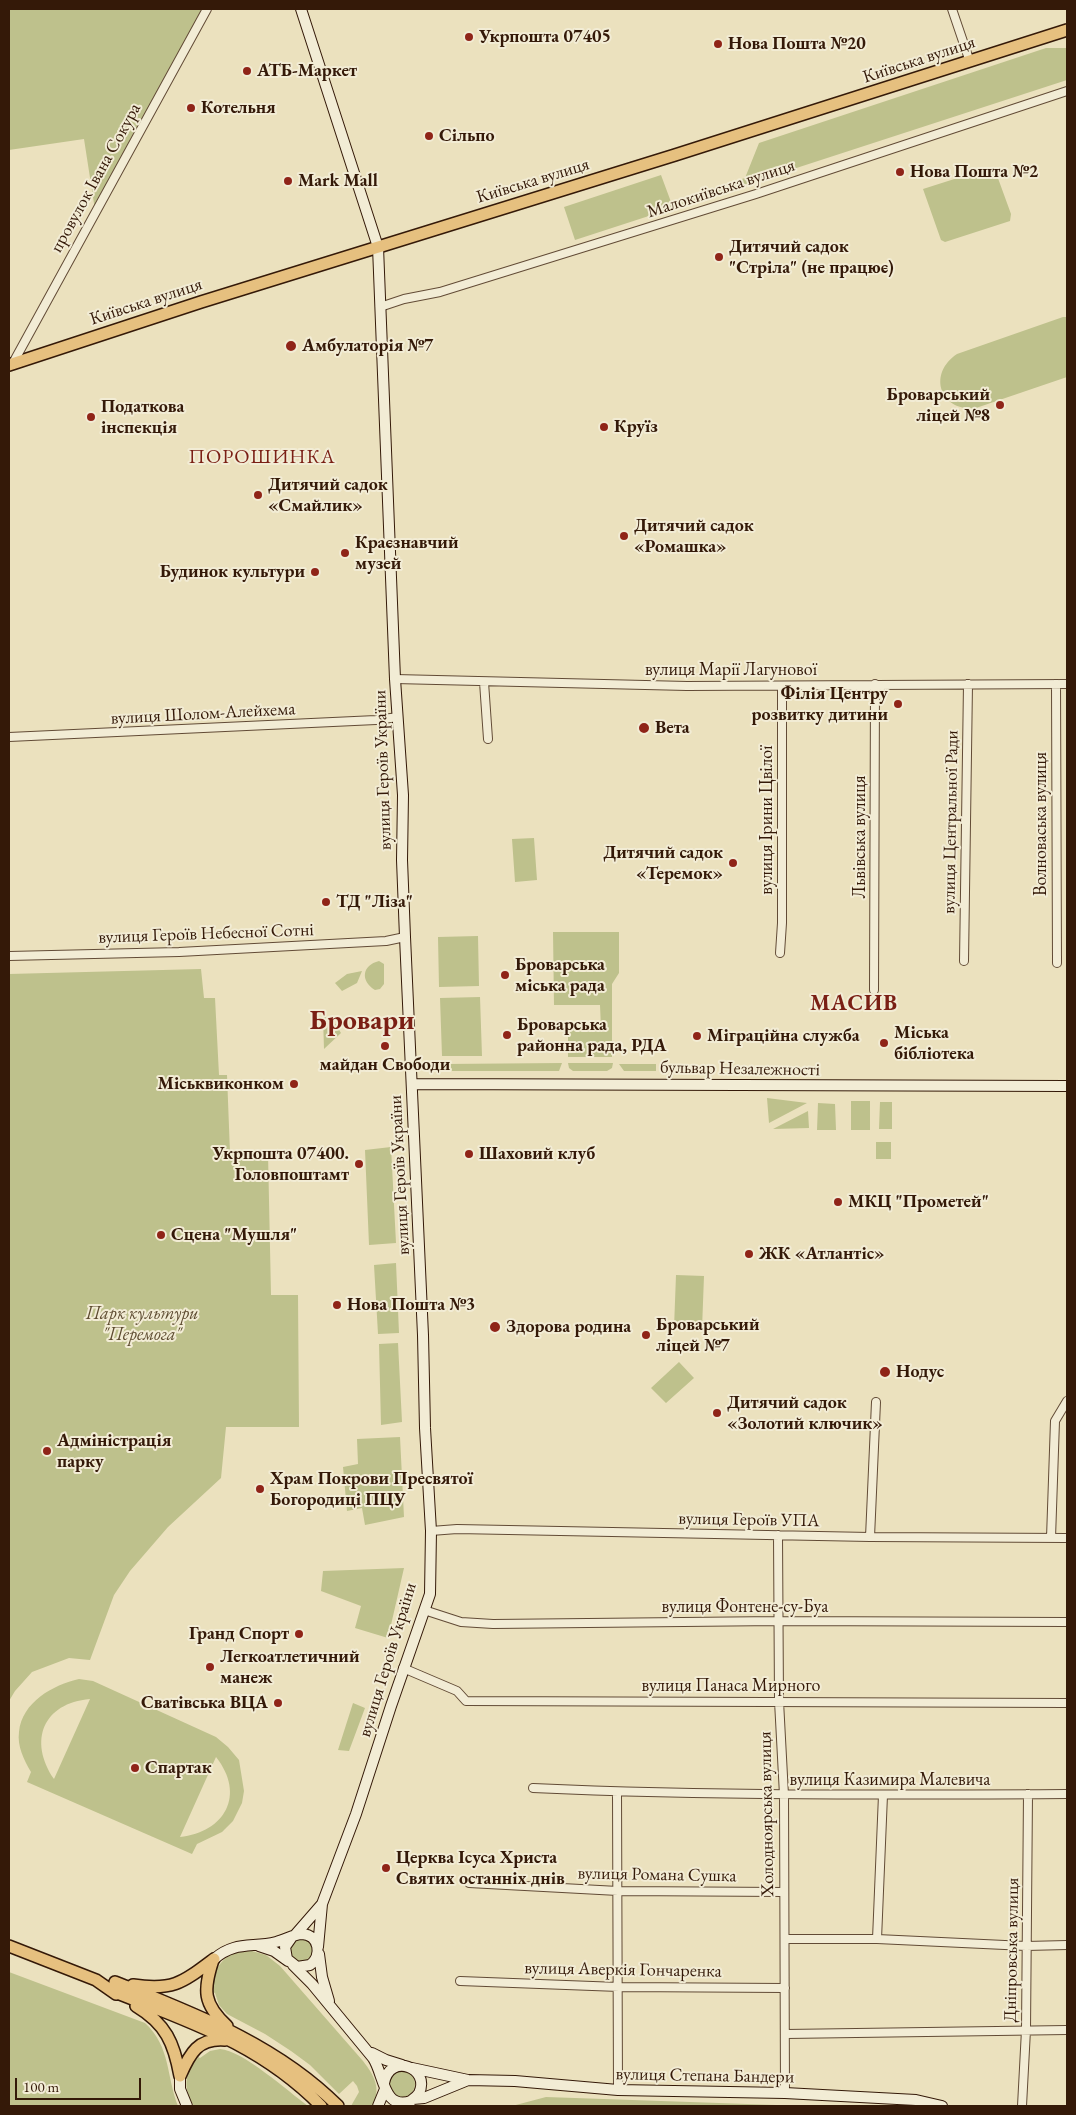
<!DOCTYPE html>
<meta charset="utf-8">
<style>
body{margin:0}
#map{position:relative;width:1076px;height:2115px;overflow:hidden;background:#ebe1be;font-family:"EB Garamond",serif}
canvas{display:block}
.frame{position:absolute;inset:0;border:10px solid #341908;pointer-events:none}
.scale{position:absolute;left:15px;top:2078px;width:126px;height:22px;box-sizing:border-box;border:2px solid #341908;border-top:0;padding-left:6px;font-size:15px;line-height:18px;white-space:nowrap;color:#341908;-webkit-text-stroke:4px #f2ecd5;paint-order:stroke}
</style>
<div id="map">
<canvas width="1076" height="2115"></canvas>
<div class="frame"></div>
<div class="scale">100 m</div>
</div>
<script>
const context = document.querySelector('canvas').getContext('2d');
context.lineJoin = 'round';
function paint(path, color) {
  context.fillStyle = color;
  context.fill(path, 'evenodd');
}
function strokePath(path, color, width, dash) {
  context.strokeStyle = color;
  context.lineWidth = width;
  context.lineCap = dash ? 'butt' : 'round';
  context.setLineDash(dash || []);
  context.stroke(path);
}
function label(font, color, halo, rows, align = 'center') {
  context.font = font + ' "EB Garamond",serif';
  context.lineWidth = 4;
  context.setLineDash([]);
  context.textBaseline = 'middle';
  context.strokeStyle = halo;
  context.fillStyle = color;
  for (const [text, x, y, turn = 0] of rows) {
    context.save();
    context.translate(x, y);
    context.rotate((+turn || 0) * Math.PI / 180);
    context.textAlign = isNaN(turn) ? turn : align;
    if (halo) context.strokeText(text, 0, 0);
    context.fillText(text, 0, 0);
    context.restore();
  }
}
const green = new Path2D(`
 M 9,9 L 207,9 L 95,210 L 84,139 L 9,150 Z
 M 1046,48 L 1067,48 L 1067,80 L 575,240 L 564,207 L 661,175 L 671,202 L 745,178 L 759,143 Z
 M 992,167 L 995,170 L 1011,214 L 1010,221 L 945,242 L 941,240 L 923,189 Z
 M 1063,317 L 1067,317 L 1067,377 L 976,408 C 940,412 927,374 957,354 Z
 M 534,838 L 537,880 L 515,882 L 512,839 Z
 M 553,932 L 619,932 L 619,973 L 612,984 L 612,1057 L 568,1057 L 568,1027 L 601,1028 L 600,1005 L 554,1005 Z
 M 478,936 L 479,986 L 439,987 L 438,937 Z
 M 379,961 L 384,964 L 384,984 L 380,989 L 375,990 C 360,981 362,965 379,961 Z
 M 201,969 L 204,998 L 215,998 L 219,1075 L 227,1075 L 230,1153 L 268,1153 L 271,1295 L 298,1295 L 299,1427 L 226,1427 L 221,1478 L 168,1527 L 130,1571 L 114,1595 L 90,1660 L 69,1658 L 32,1672 L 15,1691 L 9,1701 L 9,974 Z
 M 362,971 L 357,983 L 342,991 L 335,983 L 347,974 Z
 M 480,997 L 482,1056 L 442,1056 L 440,998 Z
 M 323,1017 L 331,1017 L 341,1033 L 324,1049 Z
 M 562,1063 L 559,1071 L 444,1071 L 444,1064 Z
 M 568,1063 L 613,1063 L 612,1068 L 607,1071 L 573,1071 L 569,1068 Z
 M 619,1064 L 656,1064 L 656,1071 L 624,1071 Z
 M 767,1098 L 807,1103 L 769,1123 Z
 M 851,1101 L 870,1101 L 870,1130 L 851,1130 Z
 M 880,1102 L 892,1102 L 892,1129 L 879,1129 Z
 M 818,1103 L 835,1104 L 836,1130 L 817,1130 Z
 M 808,1111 L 809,1128 L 773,1129 Z
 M 876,1142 L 891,1142 L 891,1159 L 876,1159 Z
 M 391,1147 L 396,1243 L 369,1245 L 365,1150 Z
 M 396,1263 L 399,1333 L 378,1334 L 374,1265 Z
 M 676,1275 L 704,1276 L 702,1329 L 674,1328 Z
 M 398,1343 L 402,1422 L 381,1425 L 379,1344 Z
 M 679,1362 L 694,1378 L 666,1403 L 651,1388 Z
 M 400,1437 L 404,1517 L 365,1525 L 362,1508 L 347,1511 L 343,1467 L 358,1464 L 357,1439 Z
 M 404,1568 L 388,1638 L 355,1628 L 361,1606 L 321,1591 L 323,1571 Z
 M 79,1679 L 93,1681 L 216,1737 L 228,1747 L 239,1760 L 244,1791 L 242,1803 L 233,1821 L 222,1832 L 197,1844 L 192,1854 L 27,1782 L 31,1772 C 24,1760 17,1746 19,1732 C 22,1702 53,1685 79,1679 ZM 90,1699 L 54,1779 C 28,1741 43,1703 90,1699 ZM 216,1757 C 246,1795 225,1832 180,1837 Z
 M 353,1703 L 365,1708 L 349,1751 L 338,1750 Z
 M290 1951a12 12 0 1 1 24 0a12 12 0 1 1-24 0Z
 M 252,1951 L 266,1955 L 280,1966 L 363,2061 C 374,2075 382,2089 372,2106 L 351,2106 L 359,2092 L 357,2086 L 353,2081 L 339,2094 L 310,2065 L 291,2051 L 265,2034 L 227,2014 L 219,2005 L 215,1993 L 210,1991 C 216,1966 222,1951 252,1951 Z
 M 9,1972 L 145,2023 C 171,2047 166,2076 178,2106 L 9,2106 Z
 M 220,2049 C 242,2050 289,2092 308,2106 L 194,2106 C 182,2088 186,2074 195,2055 L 200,2058 L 210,2051 Z
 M389 2084a13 13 0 1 1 26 0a13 13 0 1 1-26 0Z
 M 546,2097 L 805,2106 L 512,2106 Z`);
const street = new Path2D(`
 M 952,9 L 970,62
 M 380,307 L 404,299 L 440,292 L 756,194 L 1067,91
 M 13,363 L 207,9
 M 395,679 L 687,686 L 1067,684
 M 484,682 L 488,739
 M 1056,684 L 1057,963
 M 9,737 L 376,720 L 398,717
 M 780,953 L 782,923 L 782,687
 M 9,956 L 179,952 L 386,941 L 405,937
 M 964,961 L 968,684
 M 874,990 L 875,684
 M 431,1531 L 457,1529 L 870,1537 L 1067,1538
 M 778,1535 L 779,1701 L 784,1795 L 785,2093
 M 870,1537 L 876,1402
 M 1051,1538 L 1055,1421 L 1067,1401
 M 424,1610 L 461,1622 L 493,1624 L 778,1621 L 1067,1622
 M 403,1668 L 457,1691 L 466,1701 L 1067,1703
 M 533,1788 C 711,1796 889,1795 1067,1794
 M 617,1792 L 618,2090
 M 469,1883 L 618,1891 L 784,1892
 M 785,1939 L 877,1939 L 1026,1946 L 1067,1945
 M 877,1939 L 883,1795
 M 460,1981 L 619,1987 L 785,1988
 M 786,2034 L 1067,2030
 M 1022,2106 L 1026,2030 L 1028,1794`);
const secondary = new Path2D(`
 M 301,9 L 378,247 L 395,679 L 403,795 L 402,860 L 405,937 L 423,1335 L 425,1428 L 431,1531 L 430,1594 L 391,1706 L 356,1814 L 322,1904 L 318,1947
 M 412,1084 L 1067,1086
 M 295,1935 L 322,1904
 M 259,1946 L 274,1951 L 288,1961
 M 319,1954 L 322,1977 L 329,2001
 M 214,1959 C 235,1941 251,1948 276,1942 C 285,1940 294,1934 302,1934 C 320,1935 322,1956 310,1965 L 297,1967 L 287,1959 L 285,1947 L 292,1937
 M 293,1965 L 312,1984 L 373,2058 C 384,2074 383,2111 411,2101
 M 372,2053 L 386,2060 L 402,2065
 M 412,2068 L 468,2080 L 515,2081 L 618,2090 L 785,2093 L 916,2100 L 942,2106
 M 180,2076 L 180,2089 L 187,2106
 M 384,2083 C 390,2052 431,2068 419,2093 C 416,2098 411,2100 407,2104
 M 413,2099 L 424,2098 L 468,2080
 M 378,2106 L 385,2089`);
const primary = new Path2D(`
 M 9,365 L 201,302 L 675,155 L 1067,30
 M 9,1946 L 96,1980 L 116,1994
 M 213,1960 C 203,1990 203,2004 227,2026
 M 115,1982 C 195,2014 276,2044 338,2106
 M 133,1985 C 173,1991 182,1983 214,1959
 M 112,1991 C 190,2022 260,2044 321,2106
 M 136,2006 C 166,2024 174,2043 180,2076
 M 180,2076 C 190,2053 198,2038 225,2040`);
const markers = [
 [469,37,5,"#8f2418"],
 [718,44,5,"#8f2418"],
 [247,71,5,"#8f2418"],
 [191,108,5,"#8f2418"],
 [429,136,5,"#8f2418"],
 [900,172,5,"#8f2418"],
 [288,181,5,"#8f2418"],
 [719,257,5,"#8f2418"],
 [291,346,6,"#8f2418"],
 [1000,405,5,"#8f2418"],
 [91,417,5,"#8f2418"],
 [604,427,5,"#8f2418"],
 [258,495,5,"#8f2418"],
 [624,536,5,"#8f2418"],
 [345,553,5,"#8f2418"],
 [315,572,5,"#8f2418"],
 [898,704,5,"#8f2418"],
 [644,728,6,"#8f2418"],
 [733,863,5,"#8f2418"],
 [326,902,5,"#8f2418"],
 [505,975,5,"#8f2418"],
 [507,1035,5,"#8f2418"],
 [697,1036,5,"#8f2418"],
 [884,1043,5,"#8f2418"],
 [385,1046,5,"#8f2418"],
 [294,1084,5,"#8f2418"],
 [469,1154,5,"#8f2418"],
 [359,1164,5,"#8f2418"],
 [838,1202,5,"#8f2418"],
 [161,1235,5,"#8f2418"],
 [749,1254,5,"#8f2418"],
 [337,1305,5,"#8f2418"],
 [495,1327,6,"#8f2418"],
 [646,1335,5,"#8f2418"],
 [885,1372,6,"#8f2418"],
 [717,1413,5,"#8f2418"],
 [47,1451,5,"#8f2418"],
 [260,1489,5,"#8f2418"],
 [299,1634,5,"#8f2418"],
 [210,1667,5,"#8f2418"],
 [278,1703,5,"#8f2418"],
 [135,1768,5,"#8f2418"],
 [386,1868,5,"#8f2418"]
];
const poiNames = [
 ["Укрпошта 07405",479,37],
 ["Нова Пошта №20",728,44],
 ["АТБ-Маркет",257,71],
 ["Котельня",201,108],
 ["Сільпо",439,136],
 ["Нова Пошта №2",910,172],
 ["Mark Mall",298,181],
 ["Дитячий садок",729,247],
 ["\"Стріла\" (не працює)",729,268],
 ["Амбулаторія №7",302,346],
 ["Броварський",990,395,"right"],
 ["ліцей №8",990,416,"right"],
 ["Податкова",101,407],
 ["інспекція",101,428],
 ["Круїз",614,427],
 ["Дитячий садок",268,485],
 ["«Смайлик»",268,506],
 ["Дитячий садок",634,526],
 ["«Ромашка»",634,547],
 ["Краєзнавчий",355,543],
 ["музей",355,564],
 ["Будинок культури",305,572,"right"],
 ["Філія Центру",888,694,"right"],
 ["розвитку дитини",888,715,"right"],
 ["Вета",655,728],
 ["Дитячий садок",723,853,"right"],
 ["«Теремок»",723,874,"right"],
 ["ТД \"Ліза\"",336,902],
 ["Броварська",515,965],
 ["міська рада",515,986],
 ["Броварська",517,1025],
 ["районна рада, РДА",517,1046],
 ["Міська",894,1033],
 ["бібліотека",894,1054],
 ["Міграційна служба",707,1036],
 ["майдан Свободи",385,1065,"center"],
 ["Міськвиконком",284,1084,"right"],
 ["Укрпошта 07400.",349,1154,"right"],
 ["Головпоштамт",349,1175,"right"],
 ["Шаховий клуб",479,1154],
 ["МКЦ \"Прометей\"",848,1202],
 ["Сцена \"Мушля\"",171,1235],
 ["ЖК «Атлантіс»",759,1254],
 ["Нова Пошта №3",347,1305],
 ["Броварський",656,1325],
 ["ліцей №7",656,1346],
 ["Здорова родина",506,1327],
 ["Нодус",896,1372],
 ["Дитячий садок",727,1403],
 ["«Золотий ключик»",727,1424],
 ["Адміністрація",57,1441],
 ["парку",57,1462],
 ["Храм Покрови Пресвятої",270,1479],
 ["Богородиці ПЦУ",270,1500],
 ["Гранд Спорт",289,1634,"right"],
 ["Легкоатлетичний",220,1657],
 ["манеж",220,1678],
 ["Сватівська ВЦА",268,1703,"right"],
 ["Спартак",145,1768],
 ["Церква Ісуса Христа",396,1858],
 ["Святих останніх днів",396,1879]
];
const streetNames = [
 ["Київська вулиця",919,60,-18],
 ["провулок Івана Сокура",96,178,-61],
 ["Київська вулиця",533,181,-17],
 ["Малокиївська вулиця",721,189,-18],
 ["Київська вулиця",146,302,-18],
 ["вулиця Марії Лагунової",731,670],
 ["вулиця Шолом-Алейхема",203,714,-3],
 ["вулиця Героїв України",383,770,-92],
 ["вулиця Ірини Цвілої",767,820,-90],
 ["вулиця Центральної Ради",951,822,-89],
 ["Волноваська вулиця",1041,824,-90],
 ["Львівська вулиця",860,837,-90],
 ["вулиця Героїв Небесної Сотні",206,934,-2],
 ["бульвар Незалежності",740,1069,1],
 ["вулиця Героїв України",400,1175,-93],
 ["вулиця Героїв УПА",749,1520,1],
 ["вулиця Фонтене-су-Буа",745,1607],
 ["вулиця Героїв України",388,1660,-73],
 ["вулиця Панаса Мирного",731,1686],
 ["вулиця Казимира Малевича",890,1780],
 ["Холодноярська вулиця",767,1814,-91],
 ["вулиця Романа Сушка",657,1875,1],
 ["Дніпровська вулиця",1012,1950,-89],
 ["вулиця Аверкія Гончаренка",623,1970,1],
 ["вулиця Степана Бандери",705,2076,1]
];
const parkNames = [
 ["Парк культури",142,1314],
 ["\"Перемога\"",142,1335]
];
const quarterNames = [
 ["ПОРОШИНКА",262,458]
];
const districtNames = [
 ["МАСИВ",854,1004]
];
const townNames = [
 ["Бровари",362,1021]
];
paint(green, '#bec18c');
strokePath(street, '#624b36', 10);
strokePath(secondary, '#341908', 12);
strokePath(primary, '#341908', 14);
strokePath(street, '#f2ecd5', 8);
strokePath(secondary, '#f2ecd5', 10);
strokePath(primary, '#e6c07f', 11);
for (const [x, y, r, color] of markers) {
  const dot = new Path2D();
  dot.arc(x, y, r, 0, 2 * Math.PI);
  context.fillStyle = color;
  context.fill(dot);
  strokePath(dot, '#f2ecd5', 2);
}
label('bold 18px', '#341908', '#f2ecd5', poiNames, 'left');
label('18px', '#341908', '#f2ecd5', streetNames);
label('italic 18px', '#5d4b30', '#f2ecd5', parkNames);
context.letterSpacing = '1px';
label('20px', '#7a1f14', '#f2ecd5', quarterNames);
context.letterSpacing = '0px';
context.letterSpacing = '1px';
label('bold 22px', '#7a1f14', '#f2ecd5', districtNames);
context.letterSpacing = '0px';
label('bold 28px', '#7a1f14', '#f2ecd5', townNames);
</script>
